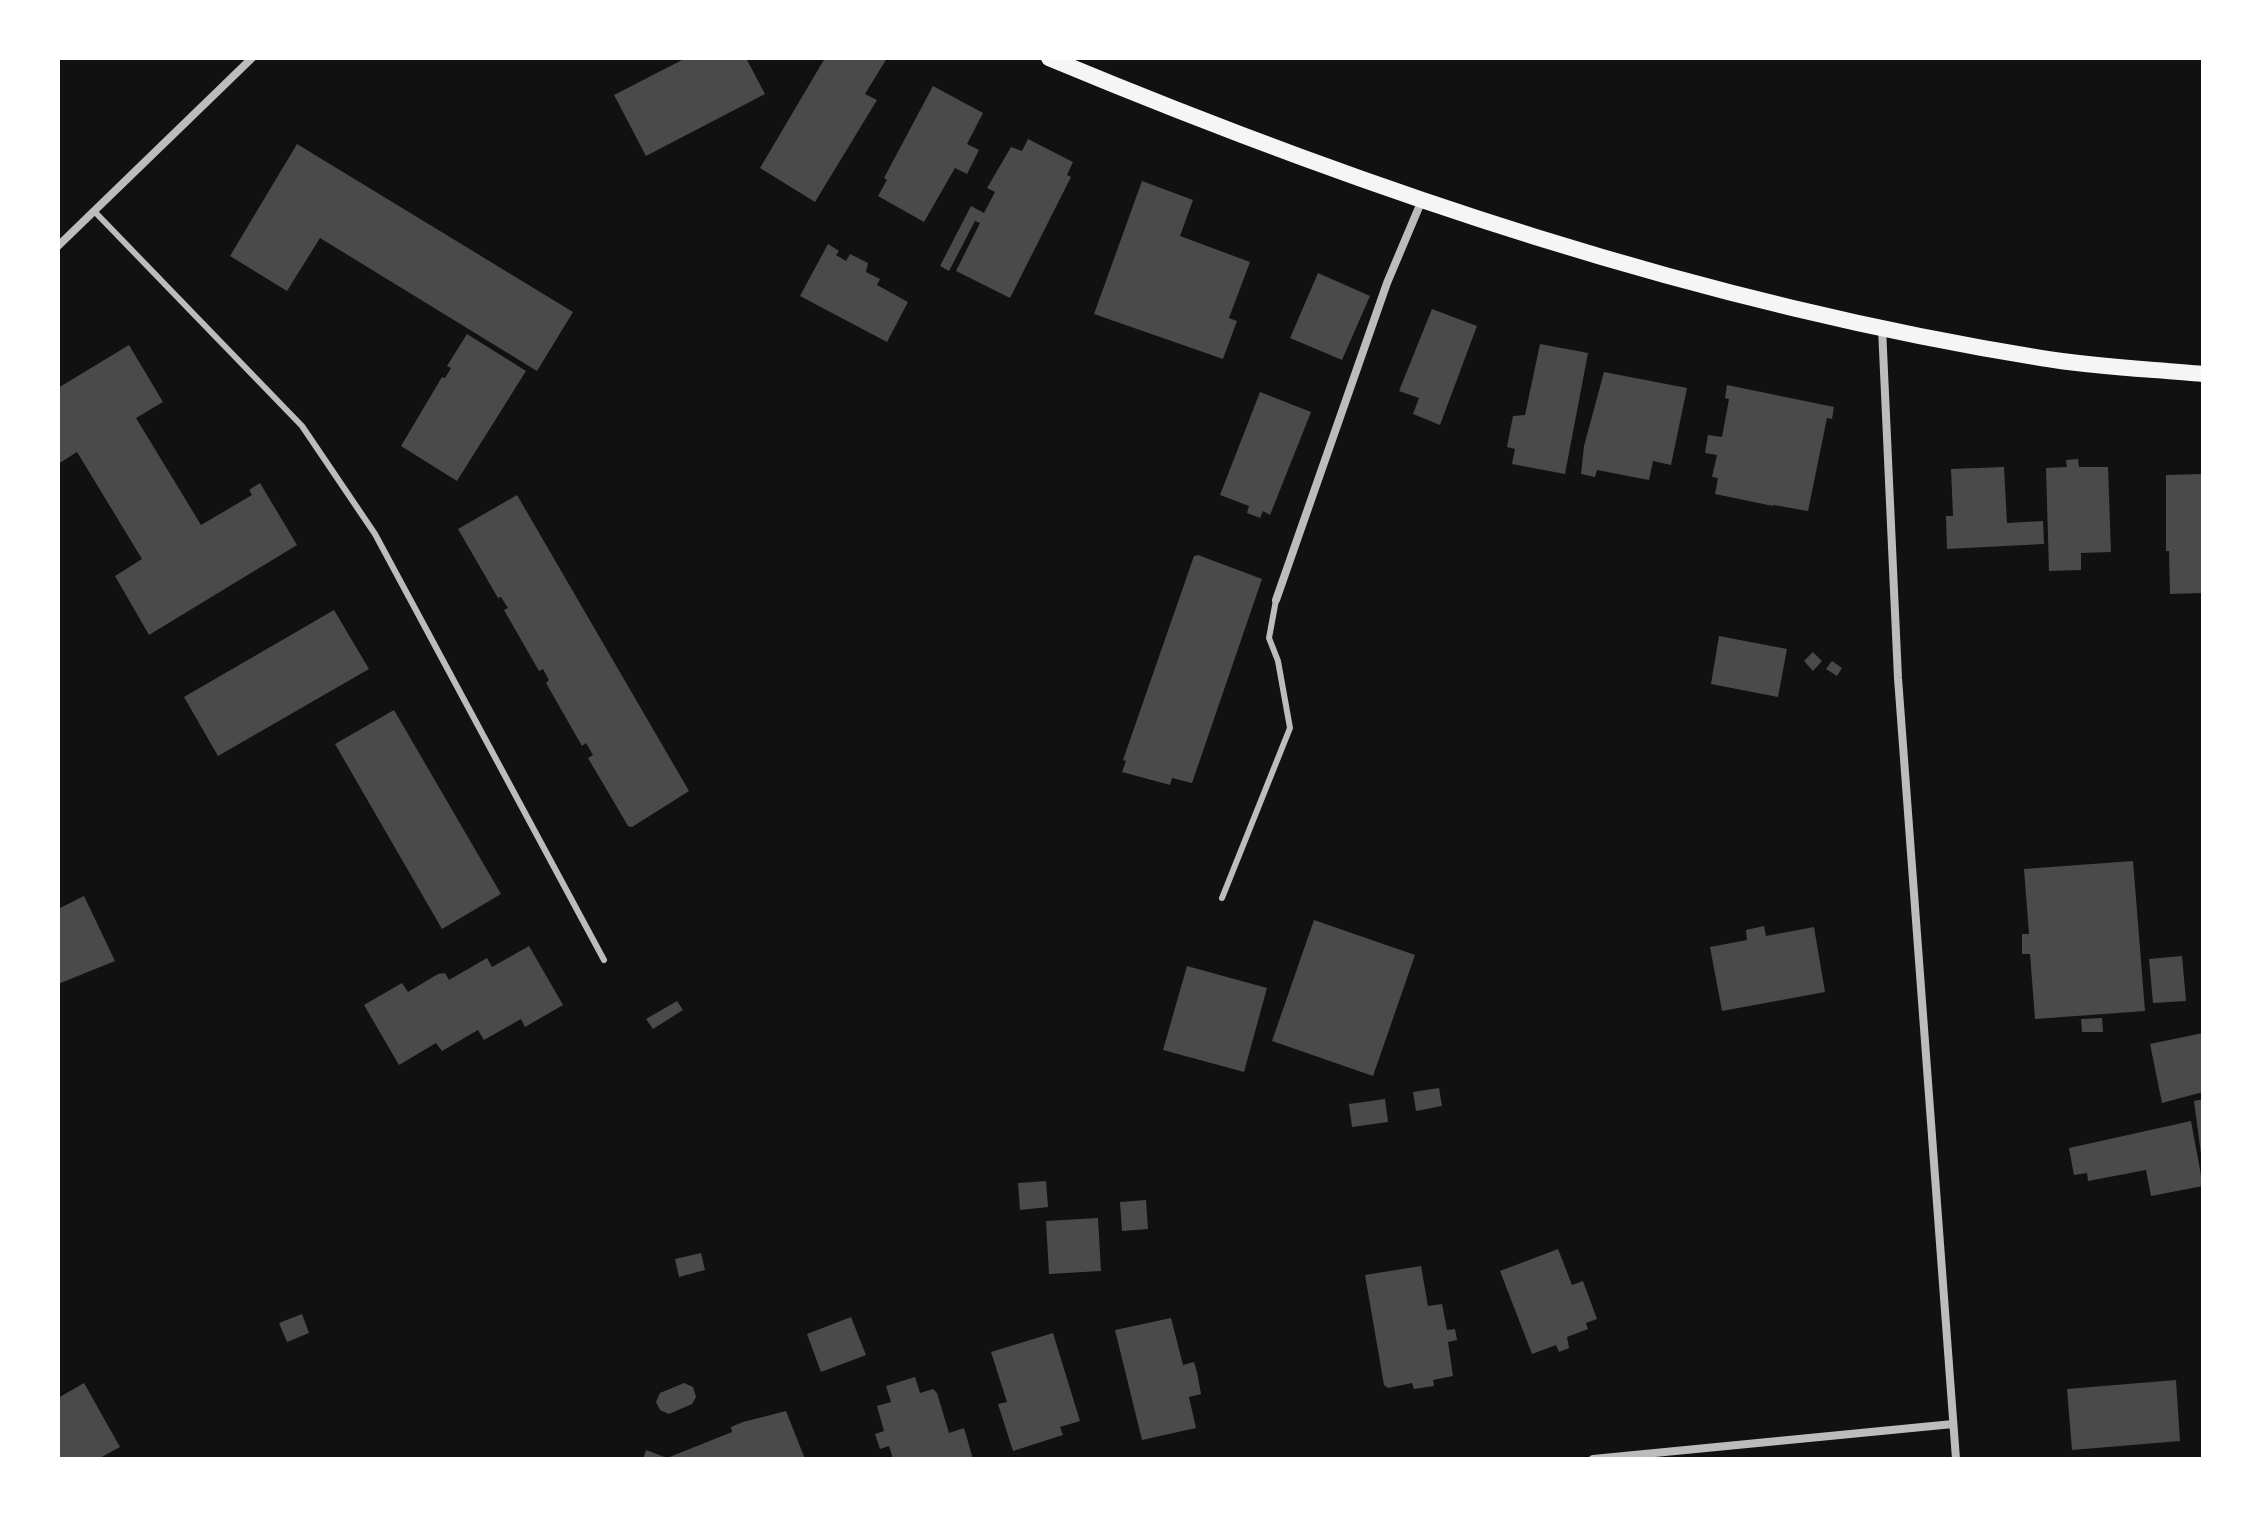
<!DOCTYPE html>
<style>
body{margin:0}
#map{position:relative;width:2261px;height:1517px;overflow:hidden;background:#111;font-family:"Fira Sans Condensed",sans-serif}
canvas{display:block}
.frame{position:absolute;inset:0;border:60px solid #fff;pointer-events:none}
</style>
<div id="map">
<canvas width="2261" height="1517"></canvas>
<div class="frame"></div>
</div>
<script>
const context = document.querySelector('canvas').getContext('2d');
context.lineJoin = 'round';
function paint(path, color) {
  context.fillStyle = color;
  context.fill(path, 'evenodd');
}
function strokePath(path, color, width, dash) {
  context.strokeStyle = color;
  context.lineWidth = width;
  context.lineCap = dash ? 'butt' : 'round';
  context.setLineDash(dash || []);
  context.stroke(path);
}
const building = new Path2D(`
 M 686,58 L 746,58 L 765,94 L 646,156 L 614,95 Z
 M 825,58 L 887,58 L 865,94 L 877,100 L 815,202 L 760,168 Z
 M 933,86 L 983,113 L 967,144 L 979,150 L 967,174 L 955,168 L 924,222 L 878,196 L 887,180 L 884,178 Z
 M 1028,139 L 1073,162 L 1067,175 L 1071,177 L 1010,298 L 956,271 L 980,223 L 975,221 L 949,271 L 940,266 L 971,206 L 984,213 L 995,192 L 987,188 L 1011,147 L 1022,151 Z
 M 297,144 L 573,312 L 537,371 L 320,238 L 287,291 L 230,256 Z
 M 1142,181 L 1193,200 L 1180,236 L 1250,262 L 1229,318 L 1237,321 L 1223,359 L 1094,314 Z
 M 828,244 L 839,251 L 836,255 L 846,261 L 850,254 L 868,263 L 866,272 L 880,279 L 877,285 L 908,302 L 887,342 L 800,296 Z
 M 1318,273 L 1370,296 L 1342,360 L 1290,338 Z
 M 1432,309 L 1477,326 L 1440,425 L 1413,414 L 1419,398 L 1399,391 Z
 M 467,334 L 526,371 L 457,481 L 401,446 L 442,377 L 445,378 L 451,368 L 447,366 Z
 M 1540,344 L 1588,353 L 1565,474 L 1512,464 L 1515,449 L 1507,447 L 1513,416 L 1525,415 Z
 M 129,345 L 163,402 L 136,418 L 201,525 L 252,495 L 249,490 L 260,483 L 297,545 L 149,635 L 115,576 L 142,559 L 77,452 L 58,464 L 58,388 Z
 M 1604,372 L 1687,388 L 1671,465 L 1653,461 L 1649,480 L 1597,470 L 1595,477 L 1581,474 L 1584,446 Z
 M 1727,385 L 1834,407 L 1832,419 L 1827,418 L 1808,511 L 1774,505 L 1775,502 L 1773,506 L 1715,494 L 1718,478 L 1712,477 L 1717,455 L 1705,453 L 1708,435 L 1722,437 L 1729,399 L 1725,398 Z
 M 1260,392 L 1311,412 L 1270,515 L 1263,511 L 1260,518 L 1247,513 L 1249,506 L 1220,495 Z
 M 2078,459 L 2079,467 L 2108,467 L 2111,552 L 2081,553 L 2081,570 L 2049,571 L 2046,468 L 2067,467 L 2066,460 Z
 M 2004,467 L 2007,523 L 2043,521 L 2044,544 L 1947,549 L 1946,516 L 1953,516 L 1951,469 Z
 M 2203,474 L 2203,593 L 2170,594 L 2169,551 L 2166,551 L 2166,475 Z
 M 517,495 L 689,791 L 632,827 L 628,826 L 588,758 L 593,755 L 586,743 L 582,746 L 546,683 L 549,680 L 543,669 L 539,671 L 504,610 L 508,608 L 501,597 L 498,598 L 458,529 Z
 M 1198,555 L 1262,579 L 1192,783 L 1172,778 L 1170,785 L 1122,772 L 1126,761 L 1123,760 L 1194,556 Z
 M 334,610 L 369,669 L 218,756 L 184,697 Z
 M 1719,636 L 1787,649 L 1778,697 L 1711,684 Z
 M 1813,652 L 1822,661 L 1813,671 L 1804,661 Z
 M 1832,661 L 1842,668 L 1837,676 L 1826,669 Z
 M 394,710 L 501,894 L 442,929 L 335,744 Z
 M 2133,861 L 2145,1011 L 2035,1019 L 2030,954 L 2022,954 L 2022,934 L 2029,934 L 2024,869 Z
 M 84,896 L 115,961 L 58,984 L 58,909 Z
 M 1314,920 L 1415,955 L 1373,1076 L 1272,1041 Z
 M 1764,926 L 1766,936 L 1814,927 L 1825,992 L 1722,1011 L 1710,947 L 1747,940 L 1746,930 Z
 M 529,946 L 563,1005 L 525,1027 L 521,1019 L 484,1040 L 478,1030 L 442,1051 L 436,1043 L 399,1065 L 364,1005 L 402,983 L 408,992 L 438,974 L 445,973 L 449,980 L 487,958 L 492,967 Z
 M 2182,956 L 2186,1001 L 2153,1003 L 2149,959 Z
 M 1187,966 L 1267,988 L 1244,1072 L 1163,1050 Z
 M 677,1001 L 683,1010 L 653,1029 L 646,1019 Z
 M 2102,1018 L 2103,1032 L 2082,1032 L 2081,1019 Z
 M 2203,1033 L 2203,1092 L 2162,1103 L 2150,1044 Z
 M 1439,1088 L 1442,1106 L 1416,1111 L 1413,1092 Z
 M 1385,1099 L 1388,1122 L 1352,1127 L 1349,1104 Z
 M 2203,1099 L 2203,1154 L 2201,1154 L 2194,1101 Z
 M 2191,1121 L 2203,1186 L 2151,1196 L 2146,1170 L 2088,1181 L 2087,1173 L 2074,1175 L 2069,1148 Z
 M 1046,1181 L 1048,1207 L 1020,1210 L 1018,1183 Z
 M 1146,1200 L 1148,1229 L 1122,1231 L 1120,1202 Z
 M 1098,1218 L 1101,1271 L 1049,1274 L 1046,1221 Z
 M 1558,1249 L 1572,1285 L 1583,1281 L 1597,1319 L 1586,1323 L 1588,1329 L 1567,1337 L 1569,1348 L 1559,1352 L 1556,1345 L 1532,1354 L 1500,1271 Z
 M 701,1253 L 705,1270 L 679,1277 L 675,1259 Z
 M 1421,1266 L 1428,1306 L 1442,1304 L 1447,1330 L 1455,1329 L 1457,1340 L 1448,1342 L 1453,1376 L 1433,1380 L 1434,1386 L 1414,1389 L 1412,1383 L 1388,1388 L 1384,1385 L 1365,1275 Z
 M 302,1314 L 309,1333 L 287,1342 L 279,1323 Z
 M 851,1317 L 866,1355 L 821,1372 L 807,1334 Z
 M 1171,1318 L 1183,1365 L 1194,1362 L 1197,1372 L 1201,1394 L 1189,1397 L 1196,1428 L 1142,1440 L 1115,1330 Z
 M 1053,1333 L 1080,1421 L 1060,1427 L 1063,1435 L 1013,1451 L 998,1404 L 1007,1402 L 991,1352 Z
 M 915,1377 L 920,1393 L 933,1389 L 937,1393 L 949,1433 L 964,1428 L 973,1459 L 893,1459 L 889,1446 L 880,1449 L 875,1434 L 884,1431 L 877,1406 L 891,1402 L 886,1386 Z
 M 2176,1380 L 2180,1441 L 2072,1450 L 2067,1389 Z
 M 84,1383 L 120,1447 L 98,1459 L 58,1459 L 58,1398 Z
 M 684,1383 L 693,1387 L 696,1397 L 692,1404 L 669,1414 L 660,1410 L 656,1402 L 660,1393 Z
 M 786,1411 L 805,1459 L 643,1459 L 646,1450 L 667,1458 L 732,1432 L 731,1427 L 743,1422 Z`);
const service = new Path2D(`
 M 94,211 L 302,426 L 375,534 L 604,960
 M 1222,898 L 1290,728 L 1278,661 L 1269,638 L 1276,600`);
const minor = new Path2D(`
 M 58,246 L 252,58
 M 1882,328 L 1898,678 L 1956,1459
 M 1276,600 L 1387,283 L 1422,200
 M 1593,1459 L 1953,1424`);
const secondary = new Path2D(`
 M 1049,58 C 1368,191 1699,303 2041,358 C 2094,367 2149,369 2203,374`);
paint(building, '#4a4a4a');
strokePath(service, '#bcbcbc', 6);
strokePath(minor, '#bcbcbc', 8);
strokePath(secondary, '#f5f5f5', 16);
</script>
